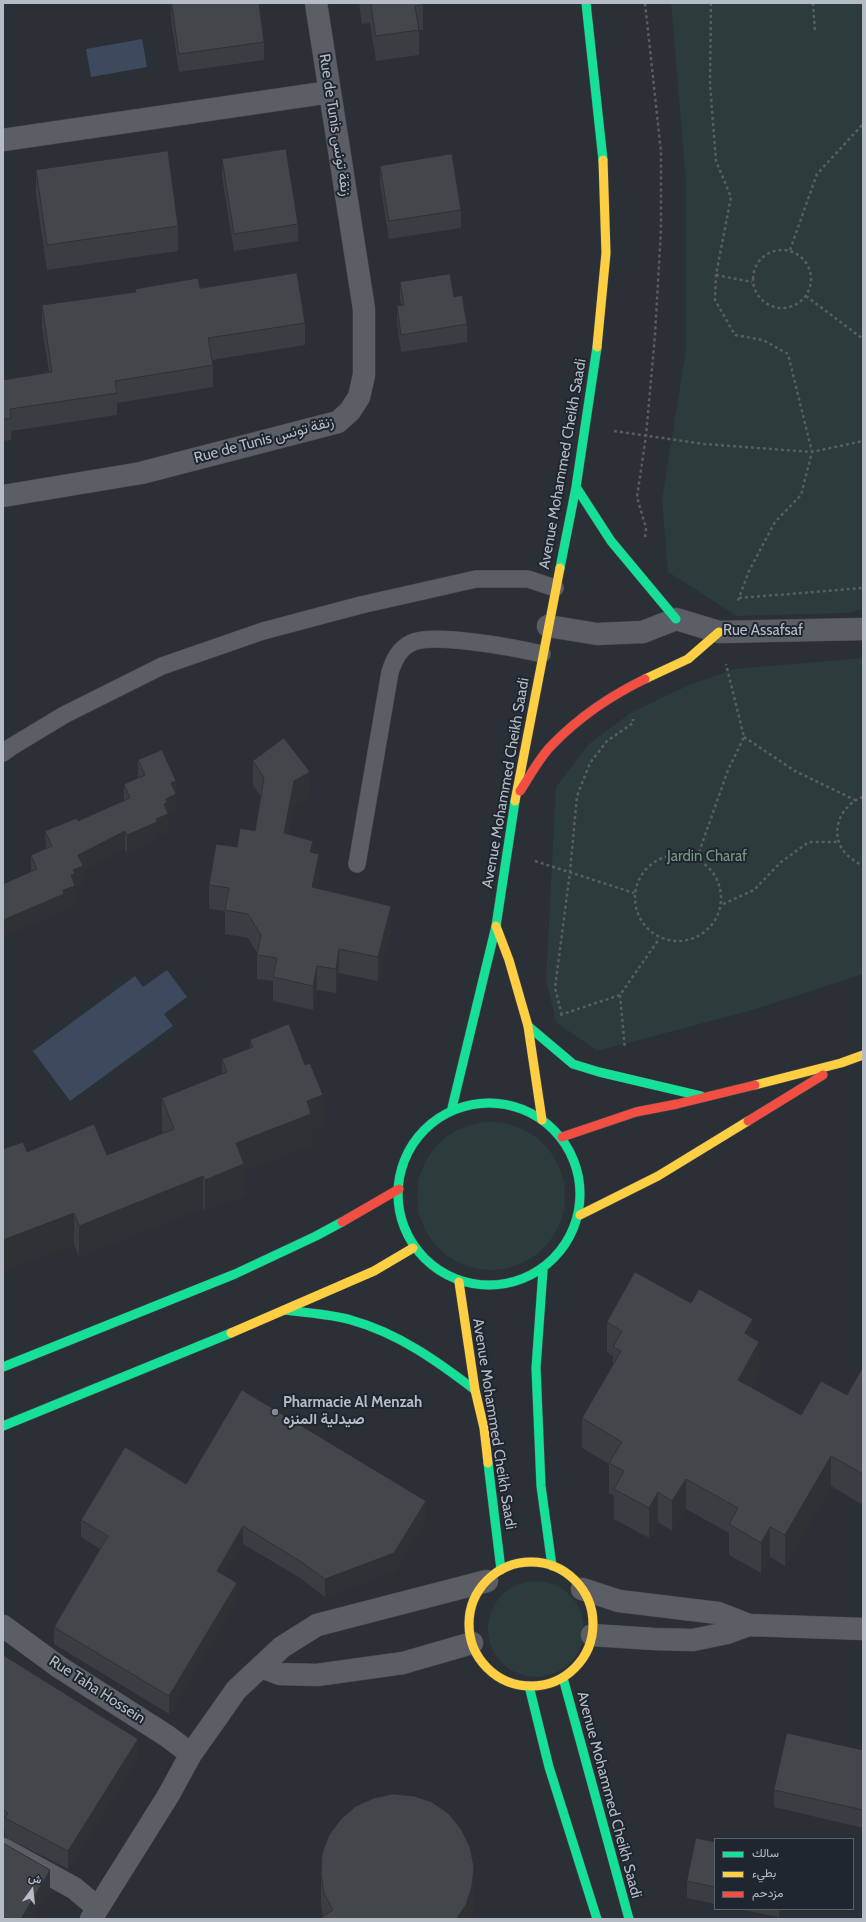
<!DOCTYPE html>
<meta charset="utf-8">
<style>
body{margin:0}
#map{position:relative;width:866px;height:1922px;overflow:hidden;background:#2b3036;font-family:Cabin,Vazirmatn,sans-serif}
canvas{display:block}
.frame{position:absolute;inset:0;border:4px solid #b6bcc6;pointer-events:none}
.legend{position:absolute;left:714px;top:1838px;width:140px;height:72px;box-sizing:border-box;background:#1f2630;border:1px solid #5b626c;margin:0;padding:5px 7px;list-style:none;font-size:12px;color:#b6bcc6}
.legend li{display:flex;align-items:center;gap:8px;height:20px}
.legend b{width:20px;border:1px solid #5b626c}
.north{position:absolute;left:12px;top:1870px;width:40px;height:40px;-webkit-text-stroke:3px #1f2630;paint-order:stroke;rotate:15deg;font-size:11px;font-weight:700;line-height:16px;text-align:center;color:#b6bcc6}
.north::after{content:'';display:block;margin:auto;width:14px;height:18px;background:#b6bcc6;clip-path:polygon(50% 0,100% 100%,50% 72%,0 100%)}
</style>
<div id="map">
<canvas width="866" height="1922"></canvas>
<div class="frame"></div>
<ul class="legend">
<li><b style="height:5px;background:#16e098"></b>سالك</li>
<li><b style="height:5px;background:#ffcf43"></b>بطيء</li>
<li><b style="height:5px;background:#f24e42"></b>مزدحم</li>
</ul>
<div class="north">ش</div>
</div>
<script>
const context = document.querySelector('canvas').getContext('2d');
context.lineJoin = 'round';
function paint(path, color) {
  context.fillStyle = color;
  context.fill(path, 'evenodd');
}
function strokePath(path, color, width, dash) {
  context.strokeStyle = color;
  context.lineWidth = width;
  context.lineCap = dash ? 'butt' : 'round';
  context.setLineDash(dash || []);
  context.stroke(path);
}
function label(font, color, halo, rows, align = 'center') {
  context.font = font + ' Cabin,Vazirmatn,sans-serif';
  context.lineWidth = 4;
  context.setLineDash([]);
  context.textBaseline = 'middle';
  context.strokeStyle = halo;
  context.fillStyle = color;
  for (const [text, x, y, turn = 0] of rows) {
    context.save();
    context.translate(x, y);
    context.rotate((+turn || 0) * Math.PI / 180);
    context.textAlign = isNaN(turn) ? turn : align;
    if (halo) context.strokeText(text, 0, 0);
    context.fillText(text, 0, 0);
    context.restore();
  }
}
const green = new Path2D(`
 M 671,3 L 863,3 L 863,609 L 847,613 L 737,616 L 668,572 L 662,499 L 686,349 L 686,181 Z
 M 863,658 L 863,974 L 749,1011 L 597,1051 L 556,1022 L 546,980 L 556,787 L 589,744 L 632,712 L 689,685 L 734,669 Z
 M417 1196a74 74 0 1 1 148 0a74 74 0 1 1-148 0Z
 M488 1629a48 48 0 1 1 96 0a48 48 0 1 1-96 0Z`);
const water = new Path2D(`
 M 142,39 L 147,67 L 91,77 L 86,49 Z
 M 167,970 L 187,997 L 164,1014 L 173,1026 L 70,1101 L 33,1051 L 135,976 L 143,987 Z`);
const path = new Path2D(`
 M 711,3 L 710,84 L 716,161 L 731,197 L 716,275 L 715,300 L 735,335 L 763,340 L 788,354 L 812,452 L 801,495 L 775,522 L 749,571 L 737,603
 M 813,3 L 815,32
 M753 279a29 29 0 1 1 58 0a29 29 0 1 1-58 0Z
 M 790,250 L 817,174 L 863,124
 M 716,275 L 752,282
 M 806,296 L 863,339
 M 614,431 L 704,444 L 812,452 L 863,441
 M 645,537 L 646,528 L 637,497 L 646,436 L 655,335 L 661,229 L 661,152 L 645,3
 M 739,598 L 863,588
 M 744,737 L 795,771 L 855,800
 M 863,797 C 836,806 827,842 852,859 C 856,862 859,864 863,865
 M635 898a43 43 0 1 1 86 0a43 43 0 1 1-86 0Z
 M 697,858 L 728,770 L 744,737 L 726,664
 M 535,861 L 634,893
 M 723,904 L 754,890 L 781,862 L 809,842 L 838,842
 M 620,995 L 625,1049
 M 560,1015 L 620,995 L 659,939
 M 562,1015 L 555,988 L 570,872 L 577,796 L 590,763 L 607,741 L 633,723 L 633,719`);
const lane = new Path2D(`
 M 3,753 L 11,747 L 64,715 L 162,666 L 263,631 L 361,605 L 476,579 L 528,579 L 555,588
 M 357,864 L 390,672 C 394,660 399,649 411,643 C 433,632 516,648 542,654`);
const street = new Path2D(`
 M 3,140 L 330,92
 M 3,496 L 141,473 L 338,422 L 350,411 L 359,397 L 364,375 L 364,309 L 316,3
 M 548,626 L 597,634 L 643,632 L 676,619 L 719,632 L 863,629
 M 582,1589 L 619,1601 L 718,1613 L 749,1625 L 863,1629
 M 3,1626 L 59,1667 L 167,1736 L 191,1754
 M 592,1635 L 654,1639 L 693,1640 L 727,1633 L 749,1625
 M 261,1667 L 280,1674 L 317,1675 L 403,1663 L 472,1643
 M 3,1849 L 74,1888 L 98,1908
 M 91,1919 L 168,1796 L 191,1754 L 220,1713 L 236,1690 L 282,1647 L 317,1625 L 487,1581`);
const fast = new Path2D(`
 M 586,3 L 603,160
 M 576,487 L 611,541 L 676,619
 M 560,568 L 576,487 L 597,347
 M 528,1026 L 573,1064 L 599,1072 L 701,1096
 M398 1194a91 91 0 1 1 182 0a91 91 0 1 1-182 0Z
 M 452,1108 L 496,926 L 515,801
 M 543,1270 L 536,1368 L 541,1486 L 552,1566
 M 285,1310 C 307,1313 330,1314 351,1320 C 398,1333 437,1361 475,1390
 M 3,1367 L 235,1274 L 316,1236 L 342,1222
 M 3,1426 L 231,1333
 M 488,1463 L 501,1570
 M 563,1678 L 629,1919
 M 529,1686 L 549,1767 L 597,1919`);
const slow = new Path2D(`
 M 597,347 L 606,253 L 603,160
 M 645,679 L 688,659 L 719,632
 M 515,801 L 560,568
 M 496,926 L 509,960 L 528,1026 L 542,1120
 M 755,1085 L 841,1063 L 863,1055
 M 580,1215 L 658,1176 L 748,1121
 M 459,1282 L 475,1390 L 484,1428 L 488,1463
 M 231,1333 L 374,1271 L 413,1248
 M469 1624a62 62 0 1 1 124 0a62 62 0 1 1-124 0Z`);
const jam = new Path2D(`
 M 520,791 C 530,776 539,758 552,745 C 579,717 610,696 645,679
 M 748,1121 L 823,1075
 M 562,1137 L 636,1112 L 677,1104 L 755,1085
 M 342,1222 L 399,1189`);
const wall = new Path2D(`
 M 171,3 L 264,42 L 264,60 L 179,72 L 171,20 Z
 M 359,3 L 423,3 L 423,30 L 419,30 L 419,55 L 376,61 L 370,23 L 362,24 Z
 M 222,159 L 298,224 L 298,241 L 234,251 L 222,177 Z
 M 380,166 L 461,210 L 461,228 L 389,239 L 380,183 Z
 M 36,170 L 178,226 L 178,251 L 47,270 L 36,195 Z
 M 400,282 L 454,297 L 467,324 L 467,342 L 401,352 L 397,323 L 397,306 L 401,305 L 400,299 Z
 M 200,288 L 305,323 L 305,345 L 212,360 L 213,365 L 213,387 L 117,403 L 117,415 L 11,431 L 11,440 L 3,441 L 3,380 L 49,372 L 42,328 L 42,305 L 135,292 L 135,289 Z
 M 138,760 L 176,799 L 176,812 L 168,815 L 168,832 L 157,836 L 157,840 L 127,853 L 125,849 L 83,870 L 83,884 L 75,887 L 75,903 L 64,908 L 64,911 L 31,872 L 31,855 L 46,849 L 45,831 L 78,821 L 124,801 L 124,784 L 138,778 Z
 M 253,761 L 310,796 L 294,805 L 288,835 L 313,852 L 319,878 L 317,888 L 391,930 L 378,981 L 339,973 L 336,993 L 317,990 L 313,1010 L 273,1001 L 273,981 L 257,979 L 257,953 L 248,938 L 225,934 L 225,911 L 209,909 L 209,885 L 237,847 L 255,831 L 261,797 L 253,785 Z
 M 250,1040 L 323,1126 L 311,1131 L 311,1145 L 244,1171 L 244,1195 L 205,1211 L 203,1208 L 79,1257 L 74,1245 L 27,1152 L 107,1155 L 163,1133 L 162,1129 L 162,1098 L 222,1074 L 222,1059 L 250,1048 Z
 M 607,1322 L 753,1338 L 759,1372 L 751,1387 L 801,1415 L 847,1395 L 863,1367 L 863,1505 L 831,1486 L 785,1566 L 770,1557 L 761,1573 L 729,1555 L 729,1533 L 686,1509 L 672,1531 L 658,1522 L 649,1538 L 614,1519 L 614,1496 L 609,1493 L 609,1464 L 582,1448 L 582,1418 L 613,1365 L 613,1356 L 607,1352 Z
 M 186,1484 L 426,1519 L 394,1571 L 325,1597 L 300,1578 L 243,1544 L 224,1575 L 237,1600 L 169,1714 L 54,1644 L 54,1627 L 100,1549 L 81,1537 L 81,1520 Z
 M 3,1655 L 138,1758 L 68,1869 L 5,1837 L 5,1830 L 3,1829 Z
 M 863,1750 L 863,1828 L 774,1807 L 774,1790 Z
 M 715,1842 L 715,1904 L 687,1898 L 687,1881 Z
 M 321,1874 L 474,1898 L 472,1918 L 472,1919 L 319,1919 L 323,1917 L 321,1905 Z
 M 738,1909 L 781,1909 L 779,1917 Z`);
const shadedWall = new Path2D(`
 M 310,772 L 310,796 L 294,805 L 284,857 L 284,833 L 294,781 Z
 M 176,781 L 176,812 L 168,815 L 168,832 L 157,836 L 157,840 L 127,853 L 127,835 L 156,819 L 164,804 L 171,783 Z
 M 125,831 L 125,849 L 83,870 L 83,884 L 75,887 L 75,903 L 64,908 L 64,911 L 3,937 L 3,920 L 63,890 L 71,875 L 78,855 Z
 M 313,841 L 313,865 L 310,852 Z
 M 319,854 L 319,878 L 312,911 L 312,887 Z
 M 391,906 L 391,930 L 378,981 L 378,957 Z
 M 339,949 L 339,973 L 336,993 L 336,969 Z
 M 317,966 L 317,990 L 313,1010 L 313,986 Z
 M 323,1095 L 323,1126 L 311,1131 L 311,1145 L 244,1171 L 244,1195 L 205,1211 L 205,1180 L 236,1143 L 307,1101 Z
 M 203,1176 L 203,1208 L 79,1257 L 79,1226 Z
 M 74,1213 L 74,1245 L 3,1271 L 3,1240 Z
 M 753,1319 L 753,1350 L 745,1333 Z
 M 759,1342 L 759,1372 L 738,1410 L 738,1380 Z
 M 831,1456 L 831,1486 L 785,1566 L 785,1535 Z
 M 686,1479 L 686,1509 L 672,1531 L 672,1501 Z
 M 658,1492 L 658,1522 L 649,1538 L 649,1508 Z
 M 426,1501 L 426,1519 L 394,1571 L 325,1597 L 325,1579 Z
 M 243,1526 L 243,1544 L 217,1588 L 217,1571 Z
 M 770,1527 L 770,1557 L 761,1573 L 761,1543 Z
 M 237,1583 L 237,1600 L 169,1714 L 169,1696 Z
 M 138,1739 L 138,1758 L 68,1869 L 68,1851 Z
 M 474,1867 L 474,1898 L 472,1918 L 472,1919 L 456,1919 Z
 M 50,1870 L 50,1889 L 32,1919 L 21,1919 Z
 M 779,1909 L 781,1909 L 779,1917 Z`);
const building = new Path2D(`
 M 172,3 L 259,3 L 264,42 L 179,54 Z
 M 371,3 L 423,3 L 423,5 L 415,6 L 419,30 L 376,36 Z
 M 286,149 L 298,224 L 234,234 L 222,159 Z
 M 168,151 L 178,226 L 47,245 L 36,170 Z
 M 452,154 L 461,210 L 389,221 L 380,166 Z
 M 297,273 L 305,323 L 208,338 L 213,365 L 115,381 L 117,393 L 10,409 L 11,418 L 3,419 L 3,380 L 52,372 L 42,305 L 136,292 L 135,289 L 198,278 L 200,288 Z
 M 450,274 L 454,297 L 462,295 L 467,324 L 401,335 L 397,306 L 404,305 L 400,282 Z
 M 284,738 L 310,772 L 294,781 L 284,833 L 313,841 L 310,852 L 319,854 L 312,887 L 391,906 L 378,957 L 339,949 L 336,969 L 317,966 L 313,986 L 273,977 L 277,958 L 257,955 L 261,935 L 248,914 L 225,910 L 229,888 L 209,885 L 216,844 L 237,847 L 240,828 L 255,831 L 264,778 L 253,761 Z
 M 162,750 L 176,781 L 171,783 L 176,794 L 166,799 L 167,803 L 164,804 L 168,814 L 156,819 L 157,822 L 127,835 L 125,831 L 78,855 L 83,866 L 73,870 L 75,874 L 71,875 L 75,886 L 63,890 L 64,894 L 3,920 L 3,884 L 37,869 L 31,855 L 52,846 L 45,831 L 77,818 L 78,821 L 130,798 L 124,784 L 145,775 L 138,760 Z
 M 289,1024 L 305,1065 L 310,1063 L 323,1095 L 307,1101 L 311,1114 L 236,1143 L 244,1164 L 205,1180 L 203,1176 L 79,1226 L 74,1213 L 3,1240 L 3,1149 L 23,1142 L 27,1152 L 94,1124 L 107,1155 L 174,1129 L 162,1098 L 227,1072 L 222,1059 L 253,1047 L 250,1040 Z
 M 635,1272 L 691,1303 L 699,1289 L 753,1319 L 745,1333 L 759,1342 L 738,1380 L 801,1415 L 821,1381 L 847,1395 L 863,1367 L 863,1474 L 831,1456 L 785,1535 L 770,1527 L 761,1543 L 729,1524 L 738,1508 L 686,1479 L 672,1501 L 658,1492 L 649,1508 L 614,1489 L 624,1471 L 609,1463 L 622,1442 L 582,1418 L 621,1351 L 613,1347 L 622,1331 L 607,1322 Z
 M 242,1390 L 426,1501 L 394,1553 L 325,1579 L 300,1561 L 243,1526 L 217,1571 L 237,1583 L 169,1696 L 54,1627 L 108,1536 L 81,1520 L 125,1447 L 186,1484 Z
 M 3,1655 L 138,1739 L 68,1851 L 5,1818 L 8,1813 L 3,1810 Z
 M 787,1733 L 863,1750 L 863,1810 L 774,1790 Z
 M 393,1794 L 414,1796 L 432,1802 L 449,1814 L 461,1829 L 470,1847 L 474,1867 L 472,1886 L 466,1905 L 456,1919 L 319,1919 L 333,1910 L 324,1893 L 321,1874 L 322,1854 L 329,1835 L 341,1819 L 356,1806 L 374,1798 Z
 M 696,1838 L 715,1842 L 715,1887 L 687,1881 Z
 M 3,1843 L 50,1870 L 21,1919 L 3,1919 Z`);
const markers = [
 [275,1412,4,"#858b94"]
];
const streetNames = [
 ["Rue de Tunis زنقة تونس",335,125,81],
 ["Rue de Tunis زنقة تونس",264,440,-15],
 ["Avenue Mohammed Cheikh Saadi",563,464,-80],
 ["Rue Assafsaf",763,631],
 ["Avenue Mohammed Cheikh Saadi",506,783,-80],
 ["Avenue Mohammed Cheikh Saadi",494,1424,81],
 ["Rue Taha Hossein",97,1690,33],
 ["Avenue Mohammed Cheikh Saadi",609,1795,75]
];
const parkNames = [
 ["Jardin Charaf",707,857]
];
const poiNames = [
 ["Pharmacie Al Menzah",283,1403],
 ["صيدلية المنزه",283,1420]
];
paint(green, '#2c3b3c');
paint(water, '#3d495d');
strokePath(lane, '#494c51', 18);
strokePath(street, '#494c51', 23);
strokePath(fast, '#494c51', 10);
strokePath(slow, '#494c51', 10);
strokePath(jam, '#494c51', 10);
strokePath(path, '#595d61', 2.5, [3, 3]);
strokePath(lane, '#5b5e64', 17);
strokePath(street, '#5b5e64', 22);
strokePath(fast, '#16e098', 9);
strokePath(slow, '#ffcf43', 9);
strokePath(jam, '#f24e42', 9);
paint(wall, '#3a3d41');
paint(shadedWall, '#2f3235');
paint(building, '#43474c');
strokePath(building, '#2f3235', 1);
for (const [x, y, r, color] of markers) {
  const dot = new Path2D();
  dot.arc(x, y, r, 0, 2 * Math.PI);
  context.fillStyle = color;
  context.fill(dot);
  strokePath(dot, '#1f2630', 1.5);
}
label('15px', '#b6bcc6', '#1f2630', streetNames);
label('15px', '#779980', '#1f2630', parkNames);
label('bold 15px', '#b6bcc6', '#1f2630', poiNames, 'left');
</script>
